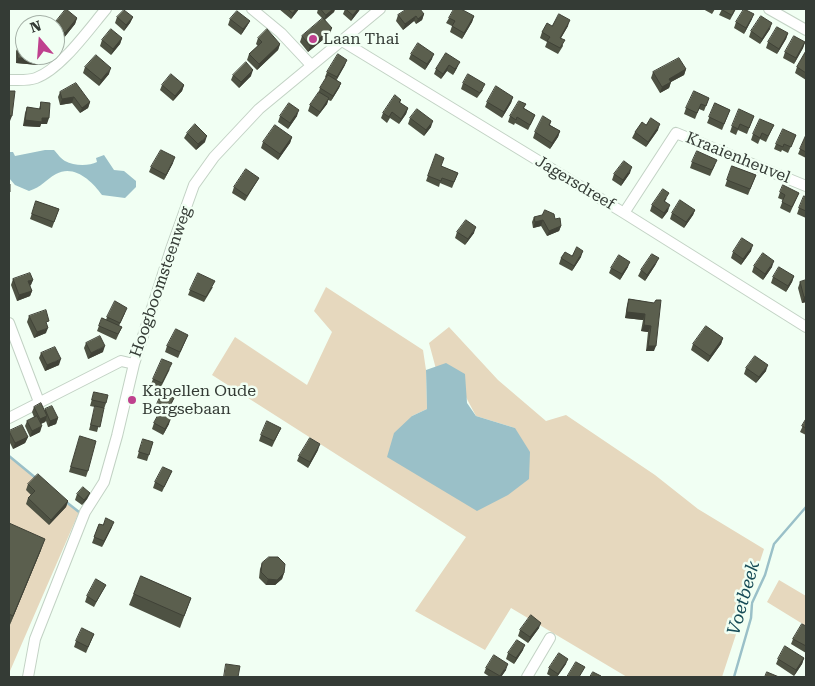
<!DOCTYPE html>
<style>
body{margin:0}
#map{position:relative;width:815px;height:686px;overflow:hidden;background:#f1fff3;font-family:"Roboto Serif",serif}
canvas{display:block}
.frame{position:absolute;inset:0;border:10px solid #343b35;pointer-events:none}
.north{position:absolute;left:15px;top:15px;width:50px;height:50px;box-sizing:border-box;background:#f1fff3;border:1px solid #a5b1a7;border-radius:50%;rotate:342deg;font-size:14px;font-weight:700;line-height:20px;text-align:center;color:#343b35}
.north::after{content:'';display:block;margin:auto;width:18px;height:22px;background:#bf418e;clip-path:polygon(50% 0,100% 100%,50% 72%,0 100%)}
</style>
<div id="map">
<canvas width="815" height="686"></canvas>
<div class="frame"></div>
<div class="north">N</div>
</div>
<script>
const context = document.querySelector('canvas').getContext('2d');
context.lineJoin = 'round';
function paint(path, color) {
  context.fillStyle = color;
  context.fill(path, 'evenodd');
}
function strokePath(path, color, width, dash) {
  context.strokeStyle = color;
  context.lineWidth = width;
  context.lineCap = dash ? 'butt' : 'round';
  context.setLineDash(dash || []);
  context.stroke(path);
}
function label(font, color, halo, rows, align = 'center') {
  context.font = font + ' "Roboto Serif",serif';
  context.lineWidth = 5;
  context.setLineDash([]);
  context.textBaseline = 'middle';
  context.strokeStyle = halo;
  context.fillStyle = color;
  for (const [text, x, y, turn = 0] of rows) {
    context.save();
    context.translate(x, y);
    context.rotate((+turn || 0) * Math.PI / 180);
    context.textAlign = isNaN(turn) ? turn : align;
    if (halo) context.strokeText(text, 0, 0);
    context.fillText(text, 0, 0);
    context.restore();
  }
}
const green = new Path2D(`
 M 326,287 L 423,350 L 426,370 L 427,409 L 412,416 L 515,428 L 476,416 L 459,384 L 436,369 L 429,343 L 449,327 L 498,380 L 546,421 L 566,415 L 655,475 L 698,509 L 764,549 L 722,677 L 627,677 L 511,608 L 485,650 L 415,611 L 466,537 L 212,375 L 235,337 L 307,385 L 332,332 L 314,311 Z
 M 9,456 L 79,512 L 10,671 L 9,671 Z
 M 779,580 L 806,596 L 806,626 L 767,602 Z`);
const water = new Path2D(`
 M 45,150 L 54,150 C 57,153 61,159 65,161 C 74,166 89,166 97,162 L 96,158 L 104,155 L 114,170 L 124,171 L 136,181 L 136,187 L 125,198 L 102,195 C 92,181 74,164 56,174 C 45,180 42,187 29,191 L 15,185 L 9,178 L 9,152 L 13,152 L 15,156 Z
 M 446,363 L 465,374 L 467,403 L 476,416 L 515,428 L 530,452 L 529,479 L 508,495 L 477,511 L 387,457 L 394,433 L 412,416 L 427,409 L 426,370 Z`);
const stream = new Path2D(`
 M 9,456 L 37,479
 M 65,501 L 79,512
 M 734,677 L 751,618 L 752,603 L 765,575 L 774,544 L 806,507`);
const path = new Path2D(`
 M 39,677 L 41,677`);
const minor = new Path2D(`
 M 252,9 L 281,33 L 311,65
 M 769,9 L 806,30
 M 342,41 L 624,213 L 806,327
 M 9,80 C 17,80 28,81 36,78 C 61,69 89,29 106,9
 M 624,213 L 676,133 L 806,186
 M 9,323 L 39,402
 M 9,418 L 121,361 L 134,364
 M 28,677 L 35,639 L 85,512 L 104,482 L 117,436 L 134,364 L 171,249 L 194,185 L 214,157 L 259,109 L 380,9
 M 527,677 L 550,638`);
const wall = new Path2D(`
 M 279,9 L 299,9 L 291,19 Z
 M 318,9 L 335,9 L 334,12 L 325,20 L 330,34 L 308,52 L 300,42 L 302,36 L 323,19 L 317,13 Z
 M 345,9 L 360,9 L 351,21 L 343,14 Z
 M 703,9 L 715,9 L 712,14 Z
 M 722,9 L 736,9 L 730,20 L 719,15 Z
 M 424,14 L 422,20 L 416,24 L 414,21 L 403,30 L 396,21 L 398,15 Z
 M 474,16 L 472,22 L 462,39 L 450,32 L 452,26 L 446,23 L 449,18 Z
 M 117,17 L 133,17 L 130,23 L 124,31 L 115,23 Z
 M 77,18 L 75,24 L 63,39 L 55,32 L 55,25 L 54,25 L 54,24 Z
 M 230,19 L 250,21 L 247,26 L 241,35 L 228,25 Z
 M 752,19 L 744,34 L 734,28 L 736,22 Z
 M 552,26 L 568,26 L 561,38 L 563,46 L 558,54 L 545,47 L 547,42 L 540,38 L 542,32 Z
 M 770,29 L 760,44 L 749,37 L 751,31 Z
 M 788,33 L 786,39 L 777,54 L 766,48 L 768,42 Z
 M 122,38 L 120,44 L 111,55 L 100,46 L 102,40 Z
 M 258,38 L 280,44 L 278,50 L 257,70 L 247,60 L 249,54 L 258,46 L 256,44 Z
 M 805,42 L 803,48 L 794,64 L 783,58 L 785,52 Z
 M 19,45 L 40,59 L 38,65 L 16,63 L 16,51 Z
 M 806,51 L 806,80 L 795,73 L 797,67 Z
 M 446,53 L 457,68 L 453,75 L 447,71 L 441,79 L 434,74 L 436,69 Z
 M 411,54 L 432,59 L 425,70 L 409,59 Z
 M 345,65 L 336,80 L 341,83 L 339,88 L 331,101 L 328,100 L 327,104 L 317,117 L 308,111 L 310,105 L 318,94 L 320,88 L 326,78 L 325,77 L 327,72 Z
 M 85,67 L 109,74 L 99,86 L 83,73 Z
 M 686,69 L 684,75 L 671,82 L 669,88 L 660,93 L 651,78 L 653,72 Z
 M 233,75 L 251,76 L 239,88 L 231,80 Z
 M 463,83 L 483,90 L 477,98 L 461,89 Z
 M 162,85 L 184,85 L 182,91 L 173,101 L 160,90 Z
 M 60,92 L 90,102 L 88,108 L 80,113 L 72,103 L 60,105 L 58,97 Z
 M 513,97 L 511,103 L 502,118 L 485,107 L 487,102 Z
 M 709,98 L 704,111 L 699,109 L 695,119 L 684,114 L 686,108 Z
 M 401,100 L 400,103 L 408,108 L 406,114 L 399,124 L 390,118 L 387,123 L 381,118 L 383,113 Z
 M 41,102 L 47,124 L 41,124 L 40,127 L 23,126 L 25,113 L 27,107 L 39,109 Z
 M 715,103 L 730,110 L 722,130 L 707,123 Z
 M 526,104 L 524,108 L 535,115 L 533,120 L 528,130 L 515,123 L 514,125 L 508,122 L 510,116 Z
 M 280,116 L 297,116 L 288,129 L 278,122 Z
 M 754,116 L 747,134 L 738,130 L 736,135 L 730,132 L 732,126 Z
 M 410,118 L 431,127 L 424,136 L 408,124 Z
 M 551,121 L 550,125 L 560,131 L 558,137 L 550,149 L 533,138 L 535,132 Z
 M 646,125 L 658,130 L 646,147 L 632,138 L 635,132 Z
 M 774,125 L 766,142 L 760,139 L 758,144 L 751,140 L 753,134 Z
 M 187,133 L 205,142 L 196,150 L 184,138 Z
 M 796,135 L 788,153 L 782,150 L 781,152 L 774,149 L 776,144 Z
 M 806,135 L 806,158 L 798,154 Z
 M 292,137 L 290,143 L 278,160 L 261,148 L 263,142 Z
 M 436,154 L 441,166 L 458,173 L 452,188 L 440,183 L 439,187 L 426,181 Z
 M 692,162 L 715,165 L 710,176 L 690,168 Z
 M 173,163 L 164,180 L 149,172 L 151,167 Z
 M 732,166 L 756,175 L 748,195 L 725,186 Z
 M 630,173 L 621,186 L 612,180 L 614,174 Z
 M 259,178 L 256,183 L 245,201 L 232,193 L 234,187 Z
 M 780,192 L 799,193 L 790,213 L 780,208 L 783,200 L 778,198 Z
 M 806,197 L 806,218 L 797,214 L 799,208 Z
 M 667,198 L 665,201 L 668,211 L 662,219 L 650,211 L 652,205 Z
 M 36,201 L 59,209 L 52,228 L 30,219 Z
 M 695,210 L 693,215 L 684,228 L 670,219 L 672,213 Z
 M 534,217 L 555,219 L 561,226 L 559,231 L 547,236 L 541,226 L 533,228 L 532,222 Z
 M 457,232 L 474,233 L 465,245 L 455,238 Z
 M 751,251 L 741,265 L 731,258 L 733,252 Z
 M 572,256 L 581,257 L 572,271 L 559,264 L 561,258 Z
 M 656,264 L 645,281 L 638,276 L 641,270 Z
 M 754,266 L 772,267 L 763,280 L 752,272 Z
 M 628,267 L 620,280 L 609,273 L 611,268 Z
 M 794,276 L 792,282 L 786,292 L 771,283 L 773,277 Z
 M 13,279 L 33,280 L 30,286 L 32,291 L 30,296 L 17,301 L 11,285 Z
 M 806,280 L 806,302 L 802,303 L 798,288 L 800,282 Z
 M 213,287 L 204,302 L 188,295 L 190,290 Z
 M 629,299 L 654,303 L 654,351 L 646,351 L 648,332 L 641,331 L 643,320 L 625,318 L 627,305 Z
 M 125,313 L 119,326 L 122,327 L 116,340 L 97,331 L 102,318 L 106,320 L 107,317 Z
 M 29,316 L 46,333 L 34,338 L 27,322 Z
 M 188,335 L 178,358 L 165,352 L 167,346 Z
 M 723,338 L 721,344 L 708,362 L 691,350 L 693,344 Z
 M 86,343 L 103,352 L 88,359 L 84,348 Z
 M 41,353 L 59,365 L 45,371 L 39,358 Z
 M 746,368 L 766,371 L 756,383 L 744,374 Z
 M 170,369 L 160,389 L 151,384 L 153,379 Z
 M 94,392 L 106,403 L 104,409 L 103,409 L 97,432 L 89,430 L 95,407 L 90,406 Z
 M 174,398 L 166,415 L 169,424 L 163,435 L 152,429 L 154,423 L 160,412 L 155,409 L 157,404 Z
 M 34,407 L 45,411 L 45,409 L 58,418 L 56,424 L 48,427 L 46,421 L 45,422 L 41,424 L 40,432 L 30,437 L 25,426 L 27,421 L 34,417 L 32,412 Z
 M 806,419 L 806,435 L 800,432 Z
 M 281,428 L 272,447 L 259,441 L 261,435 Z
 M 9,431 L 28,437 L 25,443 L 13,449 L 9,441 Z
 M 80,436 L 88,471 L 86,477 L 69,472 Z
 M 153,442 L 147,461 L 137,458 L 141,445 Z
 M 318,450 L 308,468 L 297,461 L 299,456 Z
 M 172,471 L 162,492 L 153,488 L 155,482 Z
 M 28,484 L 68,501 L 66,507 L 49,525 L 26,504 L 28,498 L 31,495 L 26,490 Z
 M 90,493 L 87,499 L 82,505 L 75,500 L 77,494 Z
 M 9,523 L 41,550 L 9,627 Z
 M 99,524 L 112,527 L 102,547 L 92,543 Z
 M 262,563 L 284,573 L 282,579 L 275,585 L 266,585 L 259,578 L 260,569 Z
 M 141,576 L 191,598 L 180,628 L 129,605 Z
 M 106,585 L 103,590 L 94,607 L 85,602 L 87,596 Z
 M 806,626 L 806,653 L 791,644 L 793,639 Z
 M 539,628 L 528,643 L 518,636 L 520,630 Z
 M 94,634 L 86,653 L 74,647 L 76,641 Z
 M 523,650 L 514,664 L 506,659 L 508,653 Z
 M 804,658 L 802,664 L 794,676 L 776,664 L 778,659 Z
 M 566,664 L 557,677 L 552,677 L 547,674 L 549,668 Z
 M 486,668 L 506,670 L 501,677 L 490,677 L 484,673 Z`);
const shadedWall = new Path2D(`
 M 296,9 L 299,9 L 291,19 L 293,13 Z
 M 333,9 L 335,9 L 334,12 L 324,20 L 326,15 Z
 M 358,9 L 360,9 L 359,11 L 351,21 L 353,15 Z
 M 424,14 L 422,20 L 416,24 L 418,19 Z
 M 754,14 L 752,19 L 744,34 L 746,28 Z
 M 416,16 L 414,21 L 403,30 L 405,24 Z
 M 474,16 L 472,22 L 462,39 L 464,33 Z
 M 133,17 L 130,23 L 124,31 L 126,25 Z
 M 77,18 L 75,24 L 63,39 L 65,33 Z
 M 570,20 L 568,26 L 558,43 L 560,38 Z
 M 250,21 L 247,26 L 241,35 L 243,29 Z
 M 772,23 L 770,29 L 760,44 L 762,39 Z
 M 332,28 L 330,34 L 308,52 L 310,46 Z
 M 788,33 L 786,39 L 777,54 L 779,49 Z
 M 122,38 L 120,44 L 111,55 L 113,49 Z
 M 805,42 L 803,48 L 794,64 L 796,58 Z
 M 280,44 L 278,50 L 257,70 L 259,64 Z
 M 434,54 L 432,59 L 425,70 L 427,64 Z
 M 18,58 L 40,59 L 38,65 L 16,63 Z
 M 347,60 L 345,65 L 335,83 L 337,77 Z
 M 460,62 L 457,68 L 453,75 L 455,69 Z
 M 449,65 L 447,71 L 441,79 L 443,74 Z
 M 111,68 L 109,74 L 99,86 L 101,80 Z
 M 686,69 L 684,75 L 667,84 L 669,79 Z
 M 253,70 L 251,76 L 239,88 L 241,82 Z
 M 671,82 L 669,88 L 660,93 L 662,87 Z
 M 341,83 L 339,88 L 331,101 L 333,96 Z
 M 184,85 L 182,91 L 173,101 L 175,96 Z
 M 74,97 L 72,103 L 60,105 L 62,99 Z
 M 513,97 L 511,103 L 502,118 L 504,112 Z
 M 329,98 L 327,104 L 317,117 L 320,112 Z
 M 90,102 L 88,108 L 80,113 L 82,108 Z
 M 408,108 L 406,114 L 399,124 L 401,119 Z
 M 299,110 L 297,116 L 288,129 L 290,123 Z
 M 9,115 L 12,116 L 10,121 L 9,121 Z
 M 42,118 L 49,118 L 47,124 L 41,124 L 40,127 L 23,126 L 25,120 Z
 M 433,121 L 431,127 L 424,136 L 426,130 Z
 M 660,124 L 658,130 L 646,147 L 648,142 Z
 M 560,131 L 558,137 L 550,149 L 552,143 Z
 M 207,136 L 205,142 L 196,150 L 198,144 Z
 M 292,137 L 290,143 L 278,160 L 280,154 Z
 M 175,157 L 173,163 L 164,180 L 166,175 Z
 M 632,167 L 630,173 L 621,186 L 623,180 Z
 M 670,205 L 668,211 L 662,219 L 664,213 Z
 M 695,210 L 693,215 L 684,228 L 686,222 Z
 M 543,220 L 541,226 L 533,228 L 535,222 Z
 M 561,226 L 559,231 L 547,236 L 549,231 Z
 M 476,227 L 474,233 L 465,245 L 468,239 Z
 M 753,245 L 751,251 L 741,265 L 743,259 Z
 M 583,251 L 581,257 L 572,271 L 574,266 Z
 M 659,258 L 656,264 L 645,281 L 647,275 Z
 M 774,261 L 772,267 L 763,280 L 765,274 Z
 M 630,262 L 628,267 L 620,280 L 622,274 Z
 M 794,276 L 792,282 L 786,292 L 788,286 Z
 M 33,280 L 31,285 L 26,287 L 28,281 Z
 M 32,291 L 30,296 L 17,301 L 19,295 Z
 M 804,297 L 806,297 L 806,302 L 802,303 Z
 M 627,312 L 645,314 L 643,320 L 625,318 Z
 M 644,325 L 651,326 L 648,332 L 641,331 Z
 M 48,328 L 46,333 L 34,338 L 37,332 Z
 M 723,338 L 721,344 L 708,362 L 710,356 Z
 M 105,346 L 103,352 L 88,359 L 91,353 Z
 M 648,346 L 656,346 L 654,351 L 646,351 Z
 M 61,359 L 59,365 L 45,371 L 47,365 Z
 M 768,365 L 766,371 L 756,383 L 759,377 Z
 M 47,416 L 45,422 L 38,425 L 40,419 Z
 M 58,418 L 56,424 L 48,427 L 50,421 Z
 M 171,418 L 169,424 L 163,435 L 165,429 Z
 M 42,426 L 40,432 L 30,437 L 32,431 Z
 M 28,437 L 25,443 L 13,449 L 15,443 Z
 M 320,444 L 318,450 L 308,468 L 310,462 Z
 M 90,493 L 87,499 L 82,505 L 84,500 Z
 M 68,501 L 66,507 L 49,525 L 51,520 Z
 M 114,522 L 112,527 L 102,547 L 104,541 Z
 M 45,539 L 41,550 L 9,627 L 13,616 Z
 M 284,573 L 282,579 L 275,585 L 266,585 L 268,579 Z
 M 541,623 L 539,628 L 528,643 L 530,637 Z
 M 525,645 L 523,650 L 514,664 L 516,658 Z
 M 804,658 L 802,664 L 794,676 L 796,670 Z
 M 568,659 L 566,664 L 557,677 L 558,674 Z
 M 508,664 L 506,670 L 501,677 L 500,677 Z`);
const building = new Path2D(`
 M 66,9 L 77,18 L 65,33 L 54,24 Z
 M 288,9 L 296,9 L 293,13 Z
 M 321,9 L 333,9 L 326,15 Z
 M 346,9 L 358,9 L 353,15 Z
 M 407,9 L 420,9 L 424,14 L 418,19 L 416,16 L 405,24 L 398,15 Z
 M 454,9 L 461,9 L 474,16 L 464,33 L 452,26 L 455,21 L 449,18 Z
 M 721,9 L 735,9 L 732,15 Z
 M 744,9 L 754,14 L 746,28 L 736,22 Z
 M 124,10 L 133,17 L 126,25 L 117,17 Z
 M 237,11 L 250,21 L 243,29 L 230,19 Z
 M 559,14 L 570,20 L 560,38 L 565,40 L 560,48 L 547,41 L 550,37 L 542,32 L 547,23 L 552,26 Z
 M 761,16 L 772,23 L 762,39 L 751,31 Z
 M 323,18 L 332,28 L 310,46 L 302,36 Z
 M 777,27 L 788,33 L 779,49 L 768,42 Z
 M 111,29 L 122,38 L 113,49 L 102,40 Z
 M 267,29 L 280,44 L 259,64 L 249,54 L 262,42 L 258,38 Z
 M 794,36 L 805,42 L 796,58 L 785,52 Z
 M 418,43 L 434,54 L 427,64 L 411,54 Z
 M 19,45 L 25,46 L 25,55 L 40,55 L 40,59 L 18,58 Z
 M 806,51 L 806,73 L 797,67 Z
 M 446,53 L 460,62 L 455,69 L 449,65 L 443,74 L 436,69 Z
 M 338,54 L 347,60 L 337,77 L 327,72 Z
 M 96,55 L 111,68 L 101,80 L 85,67 Z
 M 679,58 L 686,69 L 669,79 L 671,82 L 662,87 L 653,72 Z
 M 246,62 L 253,70 L 241,82 L 233,75 Z
 M 171,74 L 184,85 L 175,96 L 162,85 Z
 M 468,74 L 485,84 L 480,93 L 463,83 Z
 M 328,75 L 341,83 L 333,96 L 320,88 Z
 M 76,83 L 90,102 L 82,108 L 74,97 L 62,99 L 60,92 Z
 M 496,86 L 513,97 L 504,112 L 487,102 Z
 M 9,91 L 15,91 L 12,116 L 9,115 Z
 M 694,91 L 709,98 L 706,106 L 701,104 L 697,113 L 686,108 Z
 M 319,92 L 329,98 L 320,112 L 310,105 Z
 M 395,95 L 401,100 L 399,102 L 408,108 L 401,119 L 392,112 L 389,117 L 383,113 Z
 M 519,101 L 526,104 L 523,108 L 535,115 L 530,125 L 517,117 L 516,120 L 510,116 Z
 M 41,102 L 50,103 L 49,118 L 42,118 L 42,122 L 25,120 L 27,107 L 40,109 Z
 M 289,103 L 299,110 L 290,123 L 280,116 Z
 M 715,103 L 730,110 L 724,124 L 709,117 Z
 M 417,109 L 433,121 L 426,130 L 410,118 Z
 M 739,109 L 754,116 L 749,128 L 740,124 L 738,129 L 732,126 Z
 M 543,116 L 551,121 L 549,125 L 560,131 L 552,143 L 535,132 Z
 M 651,118 L 660,124 L 648,142 L 635,132 L 642,122 L 646,125 Z
 M 760,119 L 774,125 L 768,136 L 762,133 L 760,138 L 753,134 Z
 M 195,124 L 207,136 L 198,144 L 187,133 Z
 M 275,125 L 292,137 L 280,154 L 263,142 Z
 M 783,129 L 796,135 L 791,147 L 784,144 L 783,147 L 776,144 Z
 M 806,135 L 806,152 L 800,149 Z
 M 161,150 L 175,157 L 166,175 L 151,167 Z
 M 697,151 L 717,160 L 712,170 L 692,162 Z
 M 436,154 L 444,158 L 441,166 L 458,173 L 454,182 L 442,178 L 441,181 L 428,176 Z
 M 624,161 L 632,167 L 623,180 L 614,174 Z
 M 732,166 L 756,175 L 750,189 L 727,180 Z
 M 246,169 L 259,178 L 247,196 L 234,187 Z
 M 9,184 L 10,184 L 10,192 L 9,192 Z
 M 783,185 L 799,193 L 792,207 L 782,202 L 785,195 L 780,192 Z
 M 663,189 L 669,193 L 664,201 L 670,205 L 664,213 L 652,205 Z
 M 804,196 L 806,197 L 806,211 L 799,208 Z
 M 680,200 L 695,210 L 686,222 L 672,213 Z
 M 36,201 L 59,209 L 54,222 L 32,214 Z
 M 545,210 L 554,214 L 555,219 L 560,218 L 561,226 L 549,231 L 543,220 L 535,222 L 534,217 L 542,215 Z
 M 466,220 L 476,227 L 468,239 L 457,232 Z
 M 742,238 L 753,245 L 743,259 L 733,252 Z
 M 577,247 L 583,251 L 574,266 L 561,258 L 565,252 L 572,256 Z
 M 763,253 L 774,261 L 765,274 L 754,266 Z
 M 652,254 L 659,258 L 647,275 L 641,270 Z
 M 619,255 L 630,262 L 622,274 L 611,268 Z
 M 779,267 L 794,276 L 788,286 L 773,277 Z
 M 30,273 L 33,280 L 28,281 L 32,291 L 19,295 L 13,279 Z
 M 198,273 L 215,281 L 206,297 L 190,290 Z
 M 806,280 L 806,297 L 804,297 L 800,282 Z
 M 629,299 L 654,303 L 656,300 L 661,300 L 656,346 L 648,346 L 651,326 L 644,325 L 645,314 L 627,312 Z
 M 115,301 L 127,308 L 120,323 L 107,317 Z
 M 46,310 L 49,321 L 46,322 L 48,328 L 37,332 L 29,316 Z
 M 102,318 L 122,327 L 118,334 L 99,326 Z
 M 706,326 L 723,338 L 710,356 L 693,344 Z
 M 176,329 L 188,335 L 180,352 L 167,346 Z
 M 100,336 L 105,346 L 91,353 L 86,343 Z
 M 55,347 L 61,359 L 47,365 L 41,353 Z
 M 755,356 L 768,365 L 759,377 L 746,368 Z
 M 162,359 L 172,363 L 162,383 L 153,379 Z
 M 94,392 L 108,395 L 106,403 L 92,400 Z
 M 162,393 L 174,398 L 168,410 L 157,404 Z
 M 41,403 L 47,416 L 40,419 L 34,407 Z
 M 52,406 L 58,418 L 50,421 L 45,409 Z
 M 95,406 L 104,408 L 100,427 L 91,425 Z
 M 160,412 L 171,418 L 165,429 L 154,423 Z
 M 37,416 L 42,426 L 32,431 L 27,421 Z
 M 806,419 L 806,428 L 802,426 Z
 M 267,421 L 281,428 L 274,441 L 261,435 Z
 M 22,425 L 28,437 L 15,443 L 9,431 Z
 M 80,436 L 96,441 L 88,471 L 71,467 Z
 M 310,438 L 320,444 L 310,462 L 299,456 Z
 M 143,439 L 153,442 L 149,455 L 139,452 Z
 M 163,467 L 172,471 L 164,487 L 155,482 Z
 M 38,474 L 68,501 L 51,520 L 28,498 L 35,491 L 28,484 Z
 M 83,487 L 90,493 L 84,500 L 77,494 Z
 M 106,518 L 114,522 L 104,541 L 94,537 L 99,524 L 103,525 Z
 M 9,523 L 45,539 L 13,616 L 9,614 Z
 M 269,557 L 278,557 L 285,564 L 284,573 L 277,580 L 268,579 L 261,572 L 262,563 Z
 M 141,576 L 191,598 L 184,616 L 134,594 Z
 M 96,579 L 106,585 L 96,602 L 87,596 Z
 M 531,615 L 541,623 L 530,637 L 520,630 Z
 M 802,624 L 806,626 L 806,646 L 793,639 Z
 M 82,628 L 94,634 L 88,647 L 76,641 Z
 M 517,640 L 525,645 L 516,658 L 508,653 Z
 M 785,646 L 804,658 L 796,670 L 778,659 Z
 M 559,653 L 568,659 L 558,674 L 549,668 Z
 M 494,655 L 508,664 L 500,676 L 486,668 Z
 M 576,662 L 585,667 L 579,677 L 567,677 Z
 M 226,664 L 240,666 L 238,677 L 224,677 Z
 M 593,672 L 601,676 L 600,677 L 590,677 Z
 M 767,672 L 779,677 L 765,677 Z`);
const markers = [
 [313,39,5,"#bf418e"],
 [132,400,5,"#bf418e"]
];
const poiNames = [
 ["Laan Thai",323,39],
 ["Kapellen Oude",142,391],
 ["Bergsebaan",142,409]
];
const streetNames = [
 ["Kraaienheuvel",738,158,22],
 ["Jagersdreef",575,183,31],
 ["Hoogboomsteenweg",161,282,-71]
];
const waterNames = [
 ["Voetbeek",744,598,-74]
];
paint(green, '#e6d8be');
paint(water, '#9ac0c8');
strokePath(stream, '#9ac0c8', 2.5);
strokePath(minor, '#c2d2c4', 12);
strokePath(path, '#9ea99f', 1, [5, 2.5]);
strokePath(minor, '#fff', 10);
paint(wall, '#4e5243');
paint(shadedWall, '#404237');
paint(building, '#5b5f4e');
strokePath(building, '#404237', 1);
for (const [x, y, r, color] of markers) {
  const dot = new Path2D();
  dot.arc(x, y, r, 0, 2 * Math.PI);
  context.fillStyle = color;
  context.fill(dot);
  strokePath(dot, '#f1fff3', 2);
}
label('16px', '#343b35', '#f1fff3', poiNames, 'left');
label('16px', '#343b35', '#f1fff3', streetNames);
label('italic 18px', '#174c57', '#f1fff3', waterNames);
</script>
